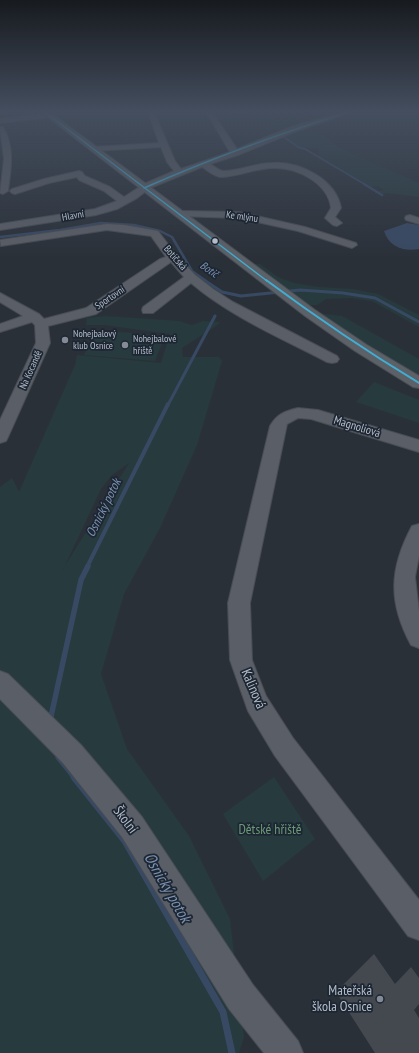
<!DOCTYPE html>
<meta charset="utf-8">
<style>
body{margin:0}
canvas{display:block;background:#2a3038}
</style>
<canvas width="419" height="1053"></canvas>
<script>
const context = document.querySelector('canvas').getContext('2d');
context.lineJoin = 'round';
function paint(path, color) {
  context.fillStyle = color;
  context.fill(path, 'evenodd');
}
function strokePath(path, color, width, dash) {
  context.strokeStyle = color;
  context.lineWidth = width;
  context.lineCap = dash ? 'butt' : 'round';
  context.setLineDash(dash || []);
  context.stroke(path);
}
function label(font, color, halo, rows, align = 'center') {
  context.font = font + ' "PT Sans Narrow",sans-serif';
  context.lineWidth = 3.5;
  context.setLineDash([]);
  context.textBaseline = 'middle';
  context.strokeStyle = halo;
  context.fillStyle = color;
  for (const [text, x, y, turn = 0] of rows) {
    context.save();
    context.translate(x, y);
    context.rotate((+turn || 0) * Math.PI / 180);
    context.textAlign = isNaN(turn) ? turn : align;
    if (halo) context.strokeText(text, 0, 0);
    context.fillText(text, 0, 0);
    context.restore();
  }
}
const green = new Path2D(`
 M 211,112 L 296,112 L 312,119 C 306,122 283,132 277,128 C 273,126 269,120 265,116 L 215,119 Z
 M 306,129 L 323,135 L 338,147 L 419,183 L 419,197 L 388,193 L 383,194 L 378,191 L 384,190 L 378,186 L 371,187 L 319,156 L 319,149 C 307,148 294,147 287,136 Z
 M 253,264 L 260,264 L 278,277 L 294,283 L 319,287 L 352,289 L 378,294 L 419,315 L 419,327 L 372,301 L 351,298 L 326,299 L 317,305 L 305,305 Z
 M 317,313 L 342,316 L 419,359 L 419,379 Z
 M 105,316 L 179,321 L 192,325 L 203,321 L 220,322 C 216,328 190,342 182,348 L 183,357 L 219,357 L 222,361 L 197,445 L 160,528 L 124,594 L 101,674 L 127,749 L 189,836 L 230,919 L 244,1037 L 239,1053 L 0,1053 L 0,487 L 12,478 L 19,492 L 75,365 L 77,355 L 161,363 L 170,334 L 104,325 L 86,325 L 87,318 ZM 129,463 L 63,569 L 63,570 L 101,489 L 112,475 Z
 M 97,330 L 165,336 L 155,361 L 84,355 Z
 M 374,382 L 419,400 L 419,423 L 356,402 Z
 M 274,777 L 315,839 L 263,881 L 223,814 Z`);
const water = new Path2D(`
 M 407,223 L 419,225 L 419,249 C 404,252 389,247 384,231 Z`);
const streamFar5 = new Path2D(`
 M 284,137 L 298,147 L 305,149 L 366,185`);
const streamFar4 = new Path2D(`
 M 364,184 L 382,195
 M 0,237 L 60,230 L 101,223 L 134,225 L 160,231 L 172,237 L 192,271 L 206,281`);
const streamFar3 = new Path2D(`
 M 204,280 L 222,292 L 241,296 L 300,290 L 343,293 L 375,298 L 419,322
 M 168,405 L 215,316`);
const streamFar2 = new Path2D(`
 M 87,567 L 168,404`);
const streamFar1 = new Path2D(`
 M 50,721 L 81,580 L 88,566
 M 58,757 L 75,778`);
const stream = new Path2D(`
 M 74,777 L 125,841 L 223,1012 L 232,1053`);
const building = new Path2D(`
 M 374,954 L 395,984 L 411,967 L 419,978 L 419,1004 L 414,1010 L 419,1018 L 419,1053 L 375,1053 L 336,992 Z`);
const minor = new Path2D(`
 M 148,112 L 154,112 L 175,161 L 181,169 L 230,152 L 206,112 L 212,112 L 237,149 L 291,127 L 342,112 L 351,112 L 350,113 L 297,131 L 238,155 L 210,164 C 214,166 219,171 224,171 C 238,171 256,163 272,163 C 299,161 336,179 341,208 L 335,217 L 342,223 L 337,226 L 333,225 L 325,218 L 331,208 C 328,183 297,167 273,168 C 256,168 237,177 221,177 C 215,177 207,170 202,167 L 150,188 L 137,198 L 117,209 L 96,215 L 0,230 L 0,224 L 95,209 L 117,201 L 104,191 L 79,180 L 77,177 L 49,183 L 15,194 L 12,193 L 10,191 L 12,189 L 44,179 L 79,171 L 82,172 L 85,176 L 110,187 L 124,197 L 144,184 L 174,171 L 167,162 L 161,147 L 93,151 L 89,149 L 93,147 L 159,143 Z
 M 49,113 L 52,113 L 52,117 L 0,123 L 0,119 Z
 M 0,127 L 3,127 C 15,148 11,168 8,191 L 3,194 L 0,193 L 4,159 Z
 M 182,211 L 239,212 L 305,227 L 356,243 L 357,245 L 352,248 L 298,231 L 239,218 L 178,216 L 177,214 L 178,212 Z
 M 410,215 L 419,218 L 419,224 L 406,220 L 405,218 L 406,216 Z
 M 107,224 L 124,225 L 158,231 L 177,256 L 195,275 L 213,289 L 233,302 L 337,356 L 339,359 L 337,362 L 332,363 L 327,362 C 281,338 231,317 191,283 L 153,313 L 143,313 L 142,310 L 143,307 L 184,277 L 171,262 L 96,314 L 48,326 L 50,343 L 8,437 L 6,441 L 0,443 L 0,420 L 36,343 L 35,325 L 32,322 L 0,332 L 0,324 L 23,316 L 0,302 L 0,293 L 39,314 L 44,319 L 86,308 L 160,259 L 166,257 L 151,236 L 107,230 L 1,246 L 0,240 Z
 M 298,408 L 318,410 L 419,440 L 419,452 L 311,419 L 298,418 L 287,424 L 250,603 L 252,660 L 266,696 L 293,738 L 419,900 L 419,940 L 408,936 L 275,756 L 248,711 L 230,660 L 228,603 L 270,426 C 277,414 285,411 298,408 Z
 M 419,524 L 419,556 L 415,577 L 419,611 L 419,648 L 411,645 C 388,602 389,569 412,526 Z
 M 0,671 L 8,674 L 81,745 L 142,817 L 253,985 L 298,1041 L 303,1053 L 264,1053 L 229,1009 L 122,837 L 63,763 L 0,699 Z`);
const major = new Path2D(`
 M 41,112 L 50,112 L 315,310 L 367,345 L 419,376 L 419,388 L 413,387 L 355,351 L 305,316 Z`);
const bus1Far1 = new Path2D(`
 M 45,112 L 267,281
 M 144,188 C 210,159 279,134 348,112`);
const bus1 = new Path2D(`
 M 266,280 C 316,317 366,351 419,383`);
const markers = [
 [215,241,3.5,"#b4bcc9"],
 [65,340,4,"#848b96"],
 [125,345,4,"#848b96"],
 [380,999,4,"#848b96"]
];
const farStreetnames = [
 ["Hlavní",73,216,-10],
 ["Ke mlýnu",242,217,8],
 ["Botičská",175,258,49],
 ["Sportovní",110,298,-34],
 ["Na Kocandě",31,370,-66]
];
const farPoinames = [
 ["Nohejbalový",73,334],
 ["klub Osnice",73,346],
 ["Nohejbalové",133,339],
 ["hřiště",133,351]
];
const farWaternames = [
 ["Botič",209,270,35]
];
const streetNames = [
 ["Magnoliová",357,427,17]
];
const waterNames = [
 ["Osnický potok",104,508,-64]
];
const nearStreetnames = [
 ["Kalinová",253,689,67],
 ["Školní",125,820,53]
];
const nearParknames = [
 ["Dětské hřiště",270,830]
];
const nearPoinames = [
 ["Mateřská",372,991],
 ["škola Osnice",372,1007]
];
const nearWaternames = [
 ["Osnický potok",167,888,60]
];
paint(green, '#273a3e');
paint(water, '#384963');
strokePath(streamFar5, '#384963', 2);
strokePath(streamFar4, '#384963', 2.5);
strokePath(streamFar3, '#384963', 3);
strokePath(streamFar2, '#384963', 4);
strokePath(streamFar1, '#384963', 5.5);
strokePath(stream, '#384963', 7);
paint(building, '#444950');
strokePath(minor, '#484c53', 2);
strokePath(major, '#484c55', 2);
paint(minor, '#5a5e66');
paint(major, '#5c6168');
strokePath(bus1Far1, '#40aed4', 1.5);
strokePath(bus1, '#40aed4', 2);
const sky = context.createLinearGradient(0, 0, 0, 259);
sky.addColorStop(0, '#171a1f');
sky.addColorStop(0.43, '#444e5e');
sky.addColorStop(1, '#444e5e00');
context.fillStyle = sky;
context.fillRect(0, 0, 419, 259);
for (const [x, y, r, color] of markers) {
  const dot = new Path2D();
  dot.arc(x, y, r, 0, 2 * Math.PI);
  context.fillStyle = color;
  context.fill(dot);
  strokePath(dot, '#1d2633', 1.5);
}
label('10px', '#b4bcc9', '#1d2633', farStreetnames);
label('10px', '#b4bcc9', '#1d2633', farPoinames, 'left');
label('italic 11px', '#7c92b1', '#1d2633', farWaternames);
label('12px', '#b4bcc9', '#1d2633', streetNames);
label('italic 13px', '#7c92b1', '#1d2633', waterNames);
label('14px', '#b4bcc9', '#1d2633', nearStreetnames);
label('14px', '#6b9a76', '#1d2633', nearParknames);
label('14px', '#b4bcc9', '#1d2633', nearPoinames, 'right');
label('italic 16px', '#7c92b1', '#1d2633', nearWaternames);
</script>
